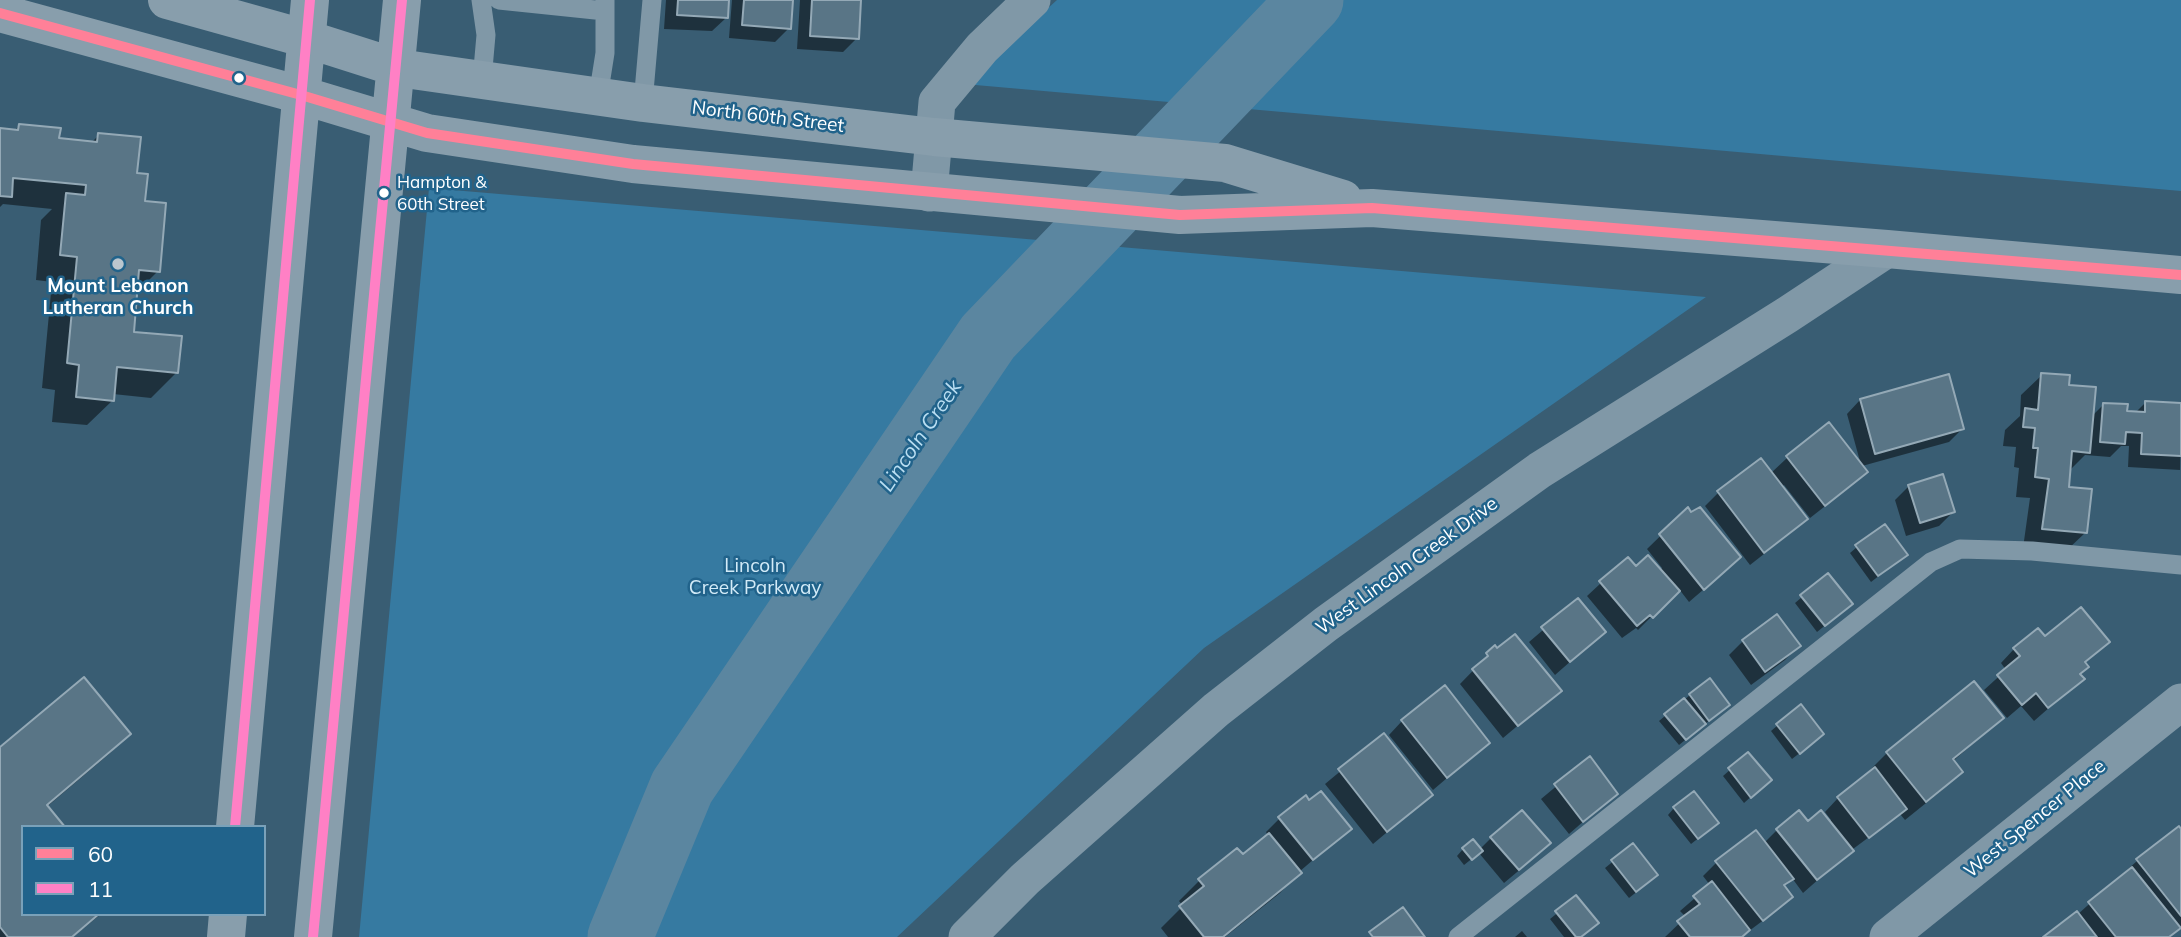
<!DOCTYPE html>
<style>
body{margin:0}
#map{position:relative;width:2181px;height:937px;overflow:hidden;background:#395d73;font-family:Mulish,sans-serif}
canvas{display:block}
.legend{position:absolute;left:21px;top:825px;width:245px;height:91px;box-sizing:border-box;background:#21638b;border:2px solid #7aa1b9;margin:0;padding:9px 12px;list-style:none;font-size:21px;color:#fff}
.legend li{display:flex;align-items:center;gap:14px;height:35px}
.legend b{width:35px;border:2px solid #7aa1b9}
</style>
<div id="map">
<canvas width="2181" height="937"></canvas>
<ul class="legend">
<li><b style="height:9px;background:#ff8098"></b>60</li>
<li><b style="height:9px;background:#ff80c5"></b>11</li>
</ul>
</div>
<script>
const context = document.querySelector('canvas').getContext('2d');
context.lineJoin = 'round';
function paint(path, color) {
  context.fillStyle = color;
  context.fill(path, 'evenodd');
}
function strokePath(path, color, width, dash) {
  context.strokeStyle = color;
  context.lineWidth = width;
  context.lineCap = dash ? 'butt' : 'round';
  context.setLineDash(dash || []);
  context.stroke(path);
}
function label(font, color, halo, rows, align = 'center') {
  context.font = font + ' Mulish,sans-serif';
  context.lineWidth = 5;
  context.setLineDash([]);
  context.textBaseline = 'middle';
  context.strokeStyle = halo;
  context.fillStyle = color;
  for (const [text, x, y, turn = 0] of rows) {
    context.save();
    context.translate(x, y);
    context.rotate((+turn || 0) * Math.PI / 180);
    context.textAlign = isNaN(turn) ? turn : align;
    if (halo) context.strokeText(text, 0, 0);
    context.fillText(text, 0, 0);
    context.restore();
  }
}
const green = new Path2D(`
 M 1057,0 L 2181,0 L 2181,191 L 964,84 Z
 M 429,188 L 1706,297 L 1204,648 L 897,937 L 359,937 Z`);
const shadow = new Path2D(`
 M 666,0 L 727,0 L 726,18 L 712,31 L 664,29 Z
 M 732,0 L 791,0 L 789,28 L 775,42 L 729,38 Z
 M 800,0 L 859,0 L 857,38 L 843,52 L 797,49 Z
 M 19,126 L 57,140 L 91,143 L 99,135 L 136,174 L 143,203 L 158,271 L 135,294 L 132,333 L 177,372 L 151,398 L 113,394 L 113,400 L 87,425 L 52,422 L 55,390 L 42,388 L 52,282 L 36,280 L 41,220 L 52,209 L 3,204 L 0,207 L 0,130 L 14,131 Z
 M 2042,375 L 2067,387 L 2092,416 L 2104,404 L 2125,413 L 2135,413 L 2146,402 L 2181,405 L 2180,470 L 2128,467 L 2129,446 L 2121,446 L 2110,457 L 2085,455 L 2068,472 L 2067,488 L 2086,532 L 2065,552 L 2023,548 L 2030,498 L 2016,497 L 2019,468 L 2014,467 L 2016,447 L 2003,446 L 2005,430 L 2020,416 L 2021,395 Z
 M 1860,400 L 1963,428 L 1949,442 L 1862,466 L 1866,472 L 1852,485 L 1810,518 L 1784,485 L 1782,487 L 1806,519 L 1792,532 L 1750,565 L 1705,506 L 1718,493 L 1771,473 L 1787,458 L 1829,424 L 1861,465 L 1847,414 Z
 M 1909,486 L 1953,512 L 1939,526 L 1906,536 L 1895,500 Z
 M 1687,510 L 1725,571 L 1689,602 L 1679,589 L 1638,630 L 1636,628 L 1622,638 L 1587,596 L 1601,583 L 1635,568 L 1660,571 L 1662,568 L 1647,549 Z
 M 1857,547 L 1906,555 L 1871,582 L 1850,553 Z
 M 1828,575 L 1844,610 L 1817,632 L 1795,603 Z
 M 1578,600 L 1604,632 L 1555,675 L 1529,642 Z
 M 1776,617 L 1798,646 L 1785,660 L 1751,685 L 1729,655 L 1743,641 Z
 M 2045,639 L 2107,642 L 2084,664 L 2079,675 L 2082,679 L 2034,721 L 2021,706 L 2007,718 L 1984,690 L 2006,670 L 2001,663 L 2014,649 Z
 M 1495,648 L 1559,691 L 1503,738 L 1460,684 Z
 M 1974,683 L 2002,718 L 1952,762 L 1961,772 L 1941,791 L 1905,820 L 1900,814 L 1853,849 L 1803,893 L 1792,878 L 1783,887 L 1791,897 L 1777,910 L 1741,937 L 1665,937 L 1686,917 L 1680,911 L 1710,885 L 1703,876 L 1717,862 L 1764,843 L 1777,830 L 1807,823 L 1829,822 L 1831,820 L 1825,812 L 1838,798 L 1868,775 L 1867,773 L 1887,753 Z
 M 1690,695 L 1721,711 L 1679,745 L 1659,721 Z
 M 1402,721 L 1488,743 L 1433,790 L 1389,735 Z
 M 1778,725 L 1815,741 L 1792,759 L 1771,731 Z
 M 129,734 L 109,754 L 23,827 L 23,914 L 101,914 L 73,937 L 0,937 L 0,750 Z
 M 1384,735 L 1431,795 L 1373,844 L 1325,784 Z
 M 1748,754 L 1763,786 L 1744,803 L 1723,776 Z
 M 1589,759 L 1616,793 L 1569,834 L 1541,799 Z
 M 1309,802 L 1349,829 L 1299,872 L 1280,893 L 1225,937 L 1168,937 L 1161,928 L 1183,906 L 1179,901 L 1199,881 L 1237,850 L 1243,857 L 1268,836 L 1266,832 L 1279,819 Z
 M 1674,808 L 1710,829 L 1691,844 L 1668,815 Z
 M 2178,828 L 2181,832 L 2181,929 L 2169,937 L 2045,937 L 2077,915 L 2137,861 Z
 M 1491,838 L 1535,857 L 1504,883 L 1479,853 L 1464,865 L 1457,856 L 1463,849 L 1479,850 Z
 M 1632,846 L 1649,882 L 1629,898 L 1605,868 Z
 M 1576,898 L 1581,937 L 1564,937 L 1550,919 Z
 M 1522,931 L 1527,937 L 1515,937 Z`);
const river = new Path2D(`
 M 620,937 L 682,787 L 988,337 L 1311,0`);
const building = new Path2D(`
 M 678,0 L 729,0 L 728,18 L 677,15 Z
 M 744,0 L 793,0 L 791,29 L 742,25 Z
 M 812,0 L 861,0 L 859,39 L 810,36 Z
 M 19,124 L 61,128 L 59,138 L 97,142 L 98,133 L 141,137 L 137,173 L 148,174 L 145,201 L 166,203 L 160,272 L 139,270 L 134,332 L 182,336 L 178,373 L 117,367 L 114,401 L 76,397 L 79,365 L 67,363 L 77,257 L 60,255 L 66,193 L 85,195 L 86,185 L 13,178 L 12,197 L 0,196 L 0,128 L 18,130 Z
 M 2041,373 L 2070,375 L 2069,385 L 2096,387 L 2090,453 L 2072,451 L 2069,487 L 2092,489 L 2087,533 L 2042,529 L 2049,479 L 2035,477 L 2038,448 L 2033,448 L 2035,428 L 2023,427 L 2025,408 L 2038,410 Z
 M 1949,374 L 1964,429 L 1875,454 L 1860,399 Z
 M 2145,401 L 2181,403 L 2181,456 L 2141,454 L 2142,433 L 2126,432 L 2125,444 L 2100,442 L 2103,403 L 2128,404 L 2127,411 L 2145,412 Z
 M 1829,422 L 1868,472 L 1825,506 L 1786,456 Z
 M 1761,458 L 1808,519 L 1764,553 L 1717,491 Z
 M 1943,474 L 1955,512 L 1920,523 L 1908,485 Z
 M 1688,507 L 1691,512 L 1700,507 L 1741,557 L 1704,590 L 1659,534 Z
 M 1885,524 L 1908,555 L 1878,576 L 1855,545 Z
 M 1648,555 L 1680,591 L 1653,618 L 1650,615 L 1637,626 L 1599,581 L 1628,557 L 1636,566 Z
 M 1828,573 L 1853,604 L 1825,626 L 1800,595 Z
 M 1578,598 L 1606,632 L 1570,662 L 1541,627 Z
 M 2081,607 L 2110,642 L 2085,662 L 2089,667 L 2080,674 L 2085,679 L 2048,708 L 2036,693 L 2022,705 L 1997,675 L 2020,656 L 2013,648 L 2038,628 L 2045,636 Z
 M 1777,614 L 1801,646 L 1765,672 L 1742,640 Z
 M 1515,634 L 1562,691 L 1518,726 L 1472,669 L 1488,656 L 1486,653 L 1495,645 L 1497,648 Z
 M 84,677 L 131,734 L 47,805 L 65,827 L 23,827 L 23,914 L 99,914 L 72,937 L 8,937 L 0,927 L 0,747 Z
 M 1710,678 L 1730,705 L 1709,721 L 1689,694 Z
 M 1974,681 L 2004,718 L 1953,759 L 1963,772 L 1926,802 L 1886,752 Z
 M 1445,685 L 1490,743 L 1447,778 L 1401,720 Z
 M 1684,698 L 1706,724 L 1686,740 L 1664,714 Z
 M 1801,704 L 1824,734 L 1800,754 L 1776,724 Z
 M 1384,733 L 1433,795 L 1387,832 L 1338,769 Z
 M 1748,752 L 1772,780 L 1751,798 L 1728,768 Z
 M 1590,756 L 1618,794 L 1583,822 L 1554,784 Z
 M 1875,767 L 1907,809 L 1869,838 L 1837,797 Z
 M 1321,791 L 1352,829 L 1313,860 L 1278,817 L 1306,795 L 1309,800 Z
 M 1694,791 L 1719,823 L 1698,839 L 1673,807 Z
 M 1522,810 L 1551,843 L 1519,870 L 1490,837 Z
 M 1799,810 L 1808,821 L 1821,810 L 1854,851 L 1817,880 L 1776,829 Z
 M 2179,826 L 2181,829 L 2181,916 L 2136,859 Z
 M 1756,830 L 1794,879 L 1784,885 L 1793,897 L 1763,921 L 1715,861 Z
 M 1269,833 L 1302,873 L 1223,937 L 1204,937 L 1179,906 L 1204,886 L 1198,879 L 1237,848 L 1243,854 Z
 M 1473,839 L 1483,851 L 1472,860 L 1462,848 Z
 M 1633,843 L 1658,875 L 1636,892 L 1611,860 Z
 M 2132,867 L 2181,928 L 2169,937 L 2116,937 L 2088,902 Z
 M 1712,881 L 1750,930 L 1742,937 L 1690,937 L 1677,921 L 1700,904 L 1693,896 Z
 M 1576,895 L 1599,923 L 1581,937 L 1576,937 L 1555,911 Z
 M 1403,907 L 1425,937 L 1373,937 L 1369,932 Z
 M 2077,911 L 2097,937 L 2043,937 Z`);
const lane = new Path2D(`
 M 481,0 L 486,35 L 482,80
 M 499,0 L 605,11
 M 598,97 L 605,53 L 605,0
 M 643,103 L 652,0
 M 1458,937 L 1931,562 L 1960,549 L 2032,551 L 2181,565`);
const street = new Path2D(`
 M 929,193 L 937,102 L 982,48 L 1032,0
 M 967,937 L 1025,879 L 1216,710 L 1326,624 L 1540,470 L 1787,315 L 1887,249
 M 1888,937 L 2181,702`);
const secondary = new Path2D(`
 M 167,0 L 307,39 L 398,68 L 643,103 L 934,137 L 1225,163 L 1343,199
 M 0,13 L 301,95 L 427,133 L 633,164 L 1180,215 L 1372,208 L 1887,249 L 2181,275
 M 235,827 L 310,0
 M 226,937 L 228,914
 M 313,937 L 402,0`);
const bus1 = new Path2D(`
 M 0,13 L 301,95 L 427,133 L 633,164 L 1180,215 L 1372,208 L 2181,275`);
const bus2 = new Path2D(`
 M 235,827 L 310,0
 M 313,937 L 402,0`);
const markers = [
 [239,78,6,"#fff"],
 [384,193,6,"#fff"],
 [118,264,7,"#bac6ce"]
];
const busNames = [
 ["Hampton &",397,183],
 ["60th Street",397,205]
];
const streetNames = [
 ["North 60th Street",768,117,7],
 ["West Lincoln Creek Drive",1407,566,-36],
 ["West Spencer Place",2035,819,-39]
];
const poiNames = [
 ["Mount Lebanon",118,286],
 ["Lutheran Church",118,308]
];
const parkNames = [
 ["Lincoln",755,566],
 ["Creek Parkway",755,588]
];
const waterNames = [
 ["Lincoln Creek",921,436,-56]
];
paint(green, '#367aa1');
paint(shadow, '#0007');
strokePath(river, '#5b86a0', 65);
paint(building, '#597586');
strokePath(building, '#94a9b6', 2);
strokePath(lane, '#8098a7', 19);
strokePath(street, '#8098a7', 37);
strokePath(secondary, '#889eac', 38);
strokePath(bus1, '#ff8098', 10);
strokePath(bus2, '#ff80c5', 10);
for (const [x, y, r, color] of markers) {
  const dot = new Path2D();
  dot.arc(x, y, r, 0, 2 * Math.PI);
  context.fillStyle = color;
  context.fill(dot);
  strokePath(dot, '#21638b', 2.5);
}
label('17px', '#fff', '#21638b', busNames, 'left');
label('19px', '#fff', '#21638b', streetNames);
label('bold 19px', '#fff', '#21638b', poiNames);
label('19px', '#d3ebf8', '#21638b', parkNames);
label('italic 21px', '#badef2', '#21638b', waterNames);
</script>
